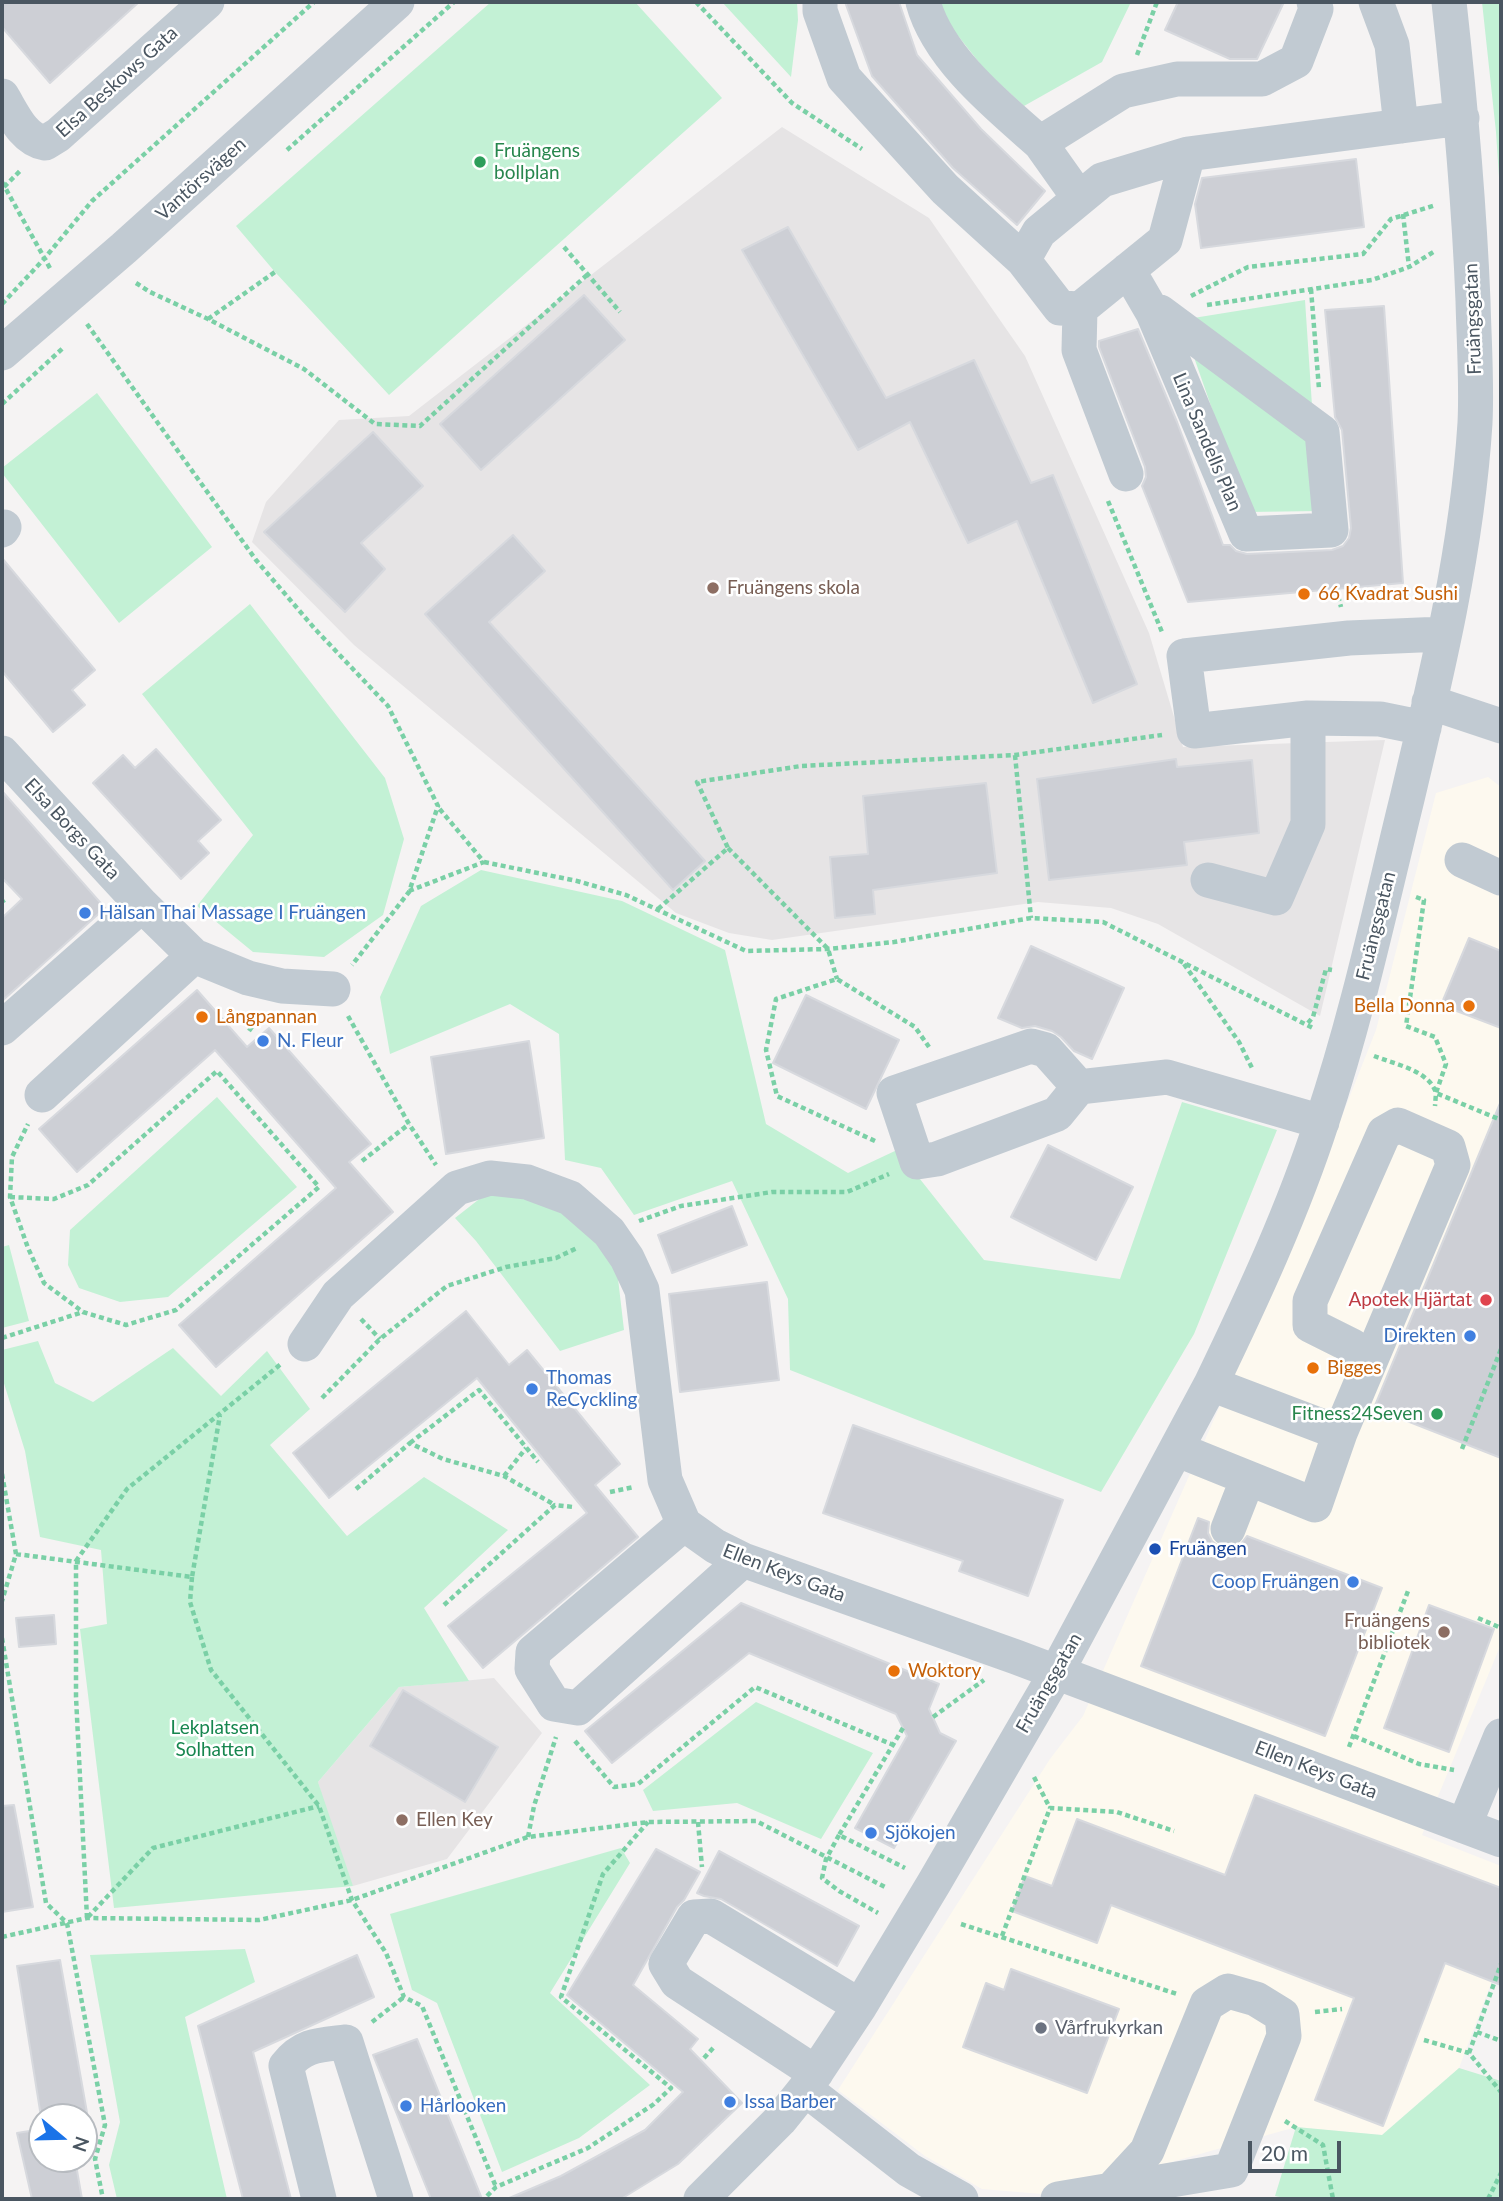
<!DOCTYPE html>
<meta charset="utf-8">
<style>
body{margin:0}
#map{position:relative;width:1503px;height:2201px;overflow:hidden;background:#f5f3f3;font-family:Lato,sans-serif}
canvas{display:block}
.frame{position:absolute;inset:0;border:4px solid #4a5661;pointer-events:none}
.north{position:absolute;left:28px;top:2103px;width:70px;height:70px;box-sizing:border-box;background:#fff;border:2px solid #b7bbc0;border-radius:50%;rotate:109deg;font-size:19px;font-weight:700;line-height:28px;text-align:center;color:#4a5661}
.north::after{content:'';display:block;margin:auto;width:24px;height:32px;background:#1a73e8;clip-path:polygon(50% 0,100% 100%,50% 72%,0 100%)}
.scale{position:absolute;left:1248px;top:2141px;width:93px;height:32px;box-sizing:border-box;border:4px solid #4a5661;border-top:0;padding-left:9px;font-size:21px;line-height:24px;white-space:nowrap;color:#4a5661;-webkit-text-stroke:5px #fff;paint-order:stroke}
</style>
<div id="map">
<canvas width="1503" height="2201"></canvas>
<div class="frame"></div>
<div class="north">N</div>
<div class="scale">20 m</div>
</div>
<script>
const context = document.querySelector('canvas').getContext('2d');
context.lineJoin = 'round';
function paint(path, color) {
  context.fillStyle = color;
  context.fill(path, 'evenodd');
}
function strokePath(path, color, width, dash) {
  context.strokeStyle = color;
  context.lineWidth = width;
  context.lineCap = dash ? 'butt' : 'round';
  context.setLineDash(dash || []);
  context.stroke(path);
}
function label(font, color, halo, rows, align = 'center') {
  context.font = font + ' Lato,sans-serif';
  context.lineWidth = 5;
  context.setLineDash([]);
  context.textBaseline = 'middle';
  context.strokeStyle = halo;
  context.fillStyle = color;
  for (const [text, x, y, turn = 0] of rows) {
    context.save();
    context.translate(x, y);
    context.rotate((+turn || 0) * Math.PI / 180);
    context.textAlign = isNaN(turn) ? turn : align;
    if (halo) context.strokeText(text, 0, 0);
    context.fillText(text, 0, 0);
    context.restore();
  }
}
const commercial = new Path2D(`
 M 1488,777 L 1501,787 L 1501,1644 L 1422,1835 L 1501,1866 L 1501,1957 L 1459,2068 L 1382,2135 L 1296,2127 L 1054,2195 L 982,2189 L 925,2156 L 838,2090 L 1050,1759 L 1083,1716 L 1291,1245 L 1376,1030 L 1436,793 Z`);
const education = new Path2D(`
 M 782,127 L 929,218 L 1025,356 L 1149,633 L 1183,747 L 1385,740 L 1320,1016 L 1158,924 L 1111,908 L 1038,902 L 772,940 L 729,933 L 676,913 L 354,645 L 252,542 L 266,502 L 339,420 L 409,416 Z
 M 494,1678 L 542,1733 L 447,1859 L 353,1886 L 343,1871 L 318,1782 L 399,1687 Z`);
const green = new Path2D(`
 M 491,2 L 635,2 L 722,98 L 389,395 L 275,272 L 236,226 Z
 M 722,2 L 797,2 L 798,20 L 791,77 Z
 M 940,2 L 1131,2 L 1102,62 L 1024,106 L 985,70 L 940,13 Z
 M 1482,2 L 1501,2 L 1501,207 L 1496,132 Z
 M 1305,300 L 1319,511 L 1248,512 L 1181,320 Z
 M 97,393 L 212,547 L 119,623 L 2,473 L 2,468 Z
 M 250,604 L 385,778 L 404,839 L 383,915 L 324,957 L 253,952 L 197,906 L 253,835 L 142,694 Z
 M 481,870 L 622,901 L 725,950 L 766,1124 L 848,1173 L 897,1150 L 984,1260 L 1120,1279 L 1182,1102 L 1277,1130 L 1194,1334 L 1101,1492 L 790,1370 L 788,1299 L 732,1181 L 634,1215 L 601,1168 L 565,1160 L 559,1034 L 510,1004 L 390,1054 L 380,997 L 421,906 Z
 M 217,1097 L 297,1187 L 168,1297 L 120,1302 L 79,1288 L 68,1265 L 70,1230 Z
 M 512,1192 L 555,1207 L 584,1228 L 617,1270 L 624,1330 L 560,1351 L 476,1241 L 455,1218 L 487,1193 Z
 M 9,1245 L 29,1321 L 2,1328 L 2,1247 Z
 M 38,1341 L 55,1383 L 93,1402 L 173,1348 L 221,1396 L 267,1351 L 310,1409 L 270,1445 L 347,1536 L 424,1477 L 508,1530 L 424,1608 L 469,1681 L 399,1687 L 318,1782 L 353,1886 L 114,1908 L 80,1629 L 107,1624 L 101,1550 L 40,1537 L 25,1451 L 2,1377 L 2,1350 Z
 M 756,1702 L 873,1753 L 821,1839 L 737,1803 L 653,1811 L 643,1790 Z
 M 621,1848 L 630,1863 L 550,1993 L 650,2085 L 579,2138 L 502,2172 L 437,2003 L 412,1990 L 390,1914 Z
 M 245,1949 L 255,1982 L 185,2017 L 227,2199 L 117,2199 L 109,2165 L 120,2122 L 90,1955 Z
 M 1459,2068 L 1501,2081 L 1501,2199 L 1289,2199 L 1275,2196 L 1296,2127 L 1382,2135 Z`);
const building = new Path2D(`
 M 2,2 L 139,2 L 50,83 L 2,27 Z
 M 845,2 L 899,2 L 917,55 L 981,129 L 1045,191 L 1017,225 L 953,168 L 872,76 Z
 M 1178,2 L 1284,2 L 1257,59 L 1230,59 L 1165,30 Z
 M 1356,159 L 1364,227 L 1201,248 L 1195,204 L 1202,178 Z
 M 788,227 L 886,398 L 974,360 L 1031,483 L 1053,475 L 1137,684 L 1093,703 L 1017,521 L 968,543 L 910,422 L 858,450 L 742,250 Z
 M 584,295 L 625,340 L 481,470 L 440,424 Z
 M 1384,306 L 1403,583 L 1188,602 L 1142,486 L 1146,477 L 1145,467 L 1099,347 L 1099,341 L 1138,329 L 1177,422 L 1223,545 L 1230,545 L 1236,551 L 1247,554 L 1332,550 L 1343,546 L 1349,538 L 1351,528 L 1342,430 L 1335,417 L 1325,310 Z
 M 373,432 L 423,486 L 361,543 L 385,569 L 345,612 L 264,532 Z
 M 513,535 L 545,571 L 489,622 L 705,861 L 673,890 L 425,614 Z
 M 2,558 L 95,670 L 72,690 L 85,705 L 53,732 L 2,671 Z
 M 156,749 L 221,820 L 198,841 L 209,853 L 181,879 L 93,783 L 123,755 L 135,768 Z
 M 1176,759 L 1177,767 L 1252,760 L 1259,833 L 1184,842 L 1187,865 L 1049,880 L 1037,779 Z
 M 986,783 L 997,873 L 873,890 L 875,914 L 835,918 L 830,857 L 868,854 L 863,796 Z
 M 2,791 L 105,908 L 2,1001 L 2,918 L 22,899 L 2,878 Z
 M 1469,938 L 1501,951 L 1501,1028 L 1441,1005 Z
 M 1031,946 L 1124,988 L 1092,1059 L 1074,1051 L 1061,1037 L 1052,1031 L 1035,1026 L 1022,1028 L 998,1018 Z
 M 197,990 L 247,1047 L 269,1028 L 371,1144 L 349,1162 L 393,1212 L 216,1367 L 179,1325 L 336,1188 L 215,1050 L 77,1172 L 39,1129 Z
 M 806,995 L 899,1040 L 866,1109 L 773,1063 Z
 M 529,1041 L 544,1138 L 446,1154 L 431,1057 Z
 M 1501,1101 L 1501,1458 L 1374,1408 Z
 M 1048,1145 L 1133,1187 L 1096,1260 L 1011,1217 Z
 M 732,1206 L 747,1245 L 672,1273 L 658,1235 Z
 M 767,1282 L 779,1380 L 680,1392 L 669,1294 Z
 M 466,1311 L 509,1365 L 527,1350 L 620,1464 L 595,1485 L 638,1537 L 483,1668 L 448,1626 L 587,1513 L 477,1378 L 329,1498 L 293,1453 Z
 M 853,1425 L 1063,1500 L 1028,1596 L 959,1571 L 963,1561 L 823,1513 Z
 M 1198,1518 L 1209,1522 L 1208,1533 L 1212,1541 L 1221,1548 L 1232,1549 L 1240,1545 L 1247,1536 L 1382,1588 L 1325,1736 L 1141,1666 Z
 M 741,1603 L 939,1684 L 929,1709 L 940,1733 L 956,1741 L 894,1848 L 855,1828 L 907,1736 L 896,1714 L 749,1653 L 612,1763 L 585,1731 Z
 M 1429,1605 L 1494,1629 L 1449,1752 L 1384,1728 Z
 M 54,1615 L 56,1644 L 19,1647 L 16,1618 Z
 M 403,1690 L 498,1747 L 465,1802 L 370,1746 Z
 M 1255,1795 L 1501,1888 L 1501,1985 L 1445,1963 L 1383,2126 L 1315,2100 L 1354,1998 L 1111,1905 L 1097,1943 L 1012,1911 L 1025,1876 L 1052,1886 L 1077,1819 L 1225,1875 Z
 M 14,1805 L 33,1907 L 2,1912 L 2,1806 Z
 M 656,1849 L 700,1872 L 684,1900 L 677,1907 L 633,1985 L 698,2039 L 690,2049 L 742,2103 L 678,2164 L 621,2199 L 507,2199 L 561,2176 L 645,2130 L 683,2092 L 567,1995 Z
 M 719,1851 L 859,1926 L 837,1966 L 721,1899 L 704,1896 L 697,1893 Z
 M 357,1955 L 374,1997 L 253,2052 L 291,2199 L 243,2199 L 198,2026 Z
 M 60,1960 L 89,2124 L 84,2125 L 84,2117 L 42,2117 L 42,2123 L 17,1966 Z
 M 1011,1969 L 1119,2009 L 1087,2093 L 963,2047 L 986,1983 L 1004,1990 Z
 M 417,2039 L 482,2199 L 431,2199 L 373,2055 Z
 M 42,2129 L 42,2159 L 75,2159 L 82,2199 L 32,2199 L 17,2133 Z`);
const path = new Path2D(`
 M 696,2 L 792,103 L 862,149
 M 1137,55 L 1157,2
 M 287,150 L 454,2
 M 2,182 L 51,270
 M 4,187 L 21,170
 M 1403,214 L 1409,267
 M 564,247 L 620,312
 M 136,283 L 150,292 L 208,319 L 304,369 L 375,424 L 420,426 L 588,274
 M 1311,289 L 1319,389
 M 1191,296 L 1248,267 L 1363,254 L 1391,219 L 1436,205
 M 2,304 L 44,259 L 92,201 L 314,2
 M 1207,305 L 1372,280 L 1409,267 L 1435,251
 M 208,319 L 275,272
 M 87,324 L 256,560 L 315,629 L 388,706 L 438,806 L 409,892 L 352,965
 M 2,404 L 63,348
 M 1108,501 L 1162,632
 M 1336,588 L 1341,607
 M 1015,755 L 1031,918
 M 728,848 L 828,949 L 837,979
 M 484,862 L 577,881 L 626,895 L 746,951 L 828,949 L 894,942 L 1031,918 L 1103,922 L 1313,1028
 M 409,891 L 484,862 L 438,807
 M 1416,897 L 1424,900 L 1406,1026 L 1435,1037 L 1446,1064 L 1436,1093 L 1435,1106
 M 2,900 L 4,903
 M 658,909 L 728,848 L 697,782 L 801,766 L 1015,755 L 1162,735
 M 1184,964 L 1239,1042 L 1252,1068
 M 348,1016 L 409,1124 L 436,1165
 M 1308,1023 L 1313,1017 L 1326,969 L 1332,970
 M 249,1031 L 261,1014
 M 1374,1056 C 1394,1064 1429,1070 1436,1093 L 1501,1120
 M 875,1141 L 777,1096 L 766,1050 L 776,999 L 837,979 L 915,1027 L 929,1047
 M 362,1161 L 409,1124
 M 10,1197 L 54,1199 L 88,1185 L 217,1071 L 319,1187 L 176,1310 L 126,1325 L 83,1312 L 44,1283 L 28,1248 L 10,1197 L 12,1157 L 28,1124
 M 639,1221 L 681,1206 L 772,1192 L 847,1192 L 889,1174
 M 361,1319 L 380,1339
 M 2,1338 L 83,1312
 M 322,1398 L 380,1339 L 447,1286 L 506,1267 L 556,1258 L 577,1248
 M 410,1443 L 479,1390 L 538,1462
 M 1462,1449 L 1501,1349
 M 2,1474 L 16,1554 L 2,1601
 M 504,1476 L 526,1448
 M 356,1489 L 410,1443 L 443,1459 L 504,1476 L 555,1505
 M 610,1492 L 634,1487
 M 16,1554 L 192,1577 L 220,1415
 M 192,1577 L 190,1602 L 211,1670 L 319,1806 L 352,1900 L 386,1953 L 404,1997 L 422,2006 L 496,2187
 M 444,1605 L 555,1505 L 573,1507
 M 1478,1618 L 1501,1628
 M 2,1638 L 46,1903 L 67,1923 L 105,2125 L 95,2159 L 103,2199
 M 933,1717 L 984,1680
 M 903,1728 L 839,1835 L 905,1868
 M 1354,1736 L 1419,1764 L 1454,1770
 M 575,1741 L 614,1787 L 638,1784 L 755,1687 L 891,1744
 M 1349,1747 L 1408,1591
 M 1034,1777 L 1050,1808
 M 698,1822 L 702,1867
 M 839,1835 L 826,1859 L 822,1878 L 839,1891 L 878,1913
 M 528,1837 L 534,1806 L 556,1737
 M 88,1917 L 153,1848 L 319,1806
 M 87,1918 L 76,1697 L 76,1561 L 127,1489 L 281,1364
 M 961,1924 L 1177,1994
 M 1002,1936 L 1050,1808 L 1117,1812 L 1174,1831
 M 2,1937 L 87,1918 L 259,1920 L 352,1900 L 528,1837 L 649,1822 L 756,1821 L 887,1888
 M 1315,2012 L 1342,2009
 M 372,2022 L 404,1997
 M 1477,2032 L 1501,2041
 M 1424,2040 L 1469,2053 L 1501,2092
 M 1469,2053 L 1501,1964
 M 704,2058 L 715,2046
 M 1285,2121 L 1323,2145 L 1333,2199
 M 487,2196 L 496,2187 L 588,2148 L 654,2104 L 671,2088 L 561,1997 L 603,1874 L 648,1822
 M 1488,2199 L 1501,2173`);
const minor = new Path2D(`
 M 820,2 L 820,11 L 844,78 L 945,189 L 1023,260
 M 923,2 C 938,58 998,106 1040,143
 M 1376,2 L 1392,45 L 1401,126
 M 2,96 C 13,114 23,139 45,143 L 58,135 L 207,2
 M 1188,154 L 1165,240 L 1080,309 L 1060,308 L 1023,260 L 1039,232 L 1102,180 L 1188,154 L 1462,118
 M 1079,198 L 1040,143 L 1123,91 L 1177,79 L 1262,79 L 1296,61 L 1316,9 L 1314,2
 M 1128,270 L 1153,313 L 1246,534 L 1331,530 L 1322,432 L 1160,312
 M 1080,309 L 1079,350 L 1126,474
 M 2,353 L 124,248 L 397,2
 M 2,530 L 4,527
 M 1429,702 L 1501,726
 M 1424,728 L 1380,719 L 1308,718 L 1194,731 L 1184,656 L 1349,638 L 1443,634
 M 2,753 L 142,905 L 194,956 L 248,978 L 282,986 L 333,989
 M 1462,860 L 1501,878
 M 1208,880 L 1276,898 L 1308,824 L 1308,718
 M 2,1028 L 142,905
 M 1031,1046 L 1046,1050 L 1079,1087 L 1057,1114 L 937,1159 L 917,1162 L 894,1093 Z
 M 1079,1087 L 1167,1077 L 1322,1122
 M 42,1095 L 194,956
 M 305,1344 L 338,1295 L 457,1188 L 490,1178 L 527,1182 L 570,1198 L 609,1232 L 627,1258 L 642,1290 L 665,1480 L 684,1524 L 715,1546 L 743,1560 L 1016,1657 L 1501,1840
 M 1211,1384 L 1340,1433
 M 1176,1449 L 1315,1505 L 1340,1433 L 1453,1165 L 1448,1147 L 1398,1125 L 1384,1133 L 1310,1301 L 1310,1325 L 1352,1346 L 1363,1377
 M 684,1524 L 533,1652 L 532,1669 L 554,1704 L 578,1708 L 743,1560
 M 1228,1529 L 1248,1478
 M 1464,1826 L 1501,1736
 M 816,2073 L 677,1982 L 666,1964 L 694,1917 L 711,1916 L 860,2006
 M 805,2089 L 909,2170 L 961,2199
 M 319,2199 L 286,2066 C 303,2044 320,2045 346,2042 L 396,2199
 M 701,2199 L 780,2120 L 805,2089 L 860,2006 L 934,1883 L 1056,1673 L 1211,1384 C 1252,1299 1293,1211 1322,1121 C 1357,1017 1380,909 1406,803 C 1436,678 1467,551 1475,423 C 1477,383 1474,341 1473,301 C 1469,201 1460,101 1449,2
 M 1058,2199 L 1231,2170 L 1284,2036 L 1282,2015 L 1256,1999 L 1228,1991 L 1207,2004 L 1147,2151 L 1111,2190`);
const markers = [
 [480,162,7,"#2e9e5b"],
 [713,588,7,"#8d6e63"],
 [1304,594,7,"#e8710a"],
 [85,913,7,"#3f7fe0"],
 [1469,1006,7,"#e8710a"],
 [202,1017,7,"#e8710a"],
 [263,1041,7,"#3f7fe0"],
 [1486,1300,7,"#e0444e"],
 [1470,1336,7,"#3f7fe0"],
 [1313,1368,7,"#e8710a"],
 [532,1389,7,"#3f7fe0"],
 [1437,1414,7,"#2e9e5b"],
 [1155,1549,7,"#1a4fb4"],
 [1353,1582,7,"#3f7fe0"],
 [1444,1632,7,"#8d6e63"],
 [894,1671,7,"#e8710a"],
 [402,1820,7,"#8d6e63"],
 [871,1833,7,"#3f7fe0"],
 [1041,2028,7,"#6b7280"],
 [730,2102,7,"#3f7fe0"],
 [406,2106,7,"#3f7fe0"]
];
const streetNames = [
 ["Elsa Beskows Gata",117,82,-42],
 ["Vantörsvägen",201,179,-42],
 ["Fruängsgatan",1473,319,-92],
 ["Lina Sandells Plan",1207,442,67],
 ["Elsa Borgs Gata",72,829,47],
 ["Fruängsgatan",1376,926,-76],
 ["Ellen Keys Gata",784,1573,21],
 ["Fruängsgatan",1049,1683,-60],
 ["Ellen Keys Gata",1316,1770,21]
];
const leisureNames = [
 ["Fruängens",494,151],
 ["bollplan",494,173],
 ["Fitness24Seven",1423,1414,"right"]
];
const educationNames = [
 ["Fruängens skola",727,588],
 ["Fruängens",1430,1621,"right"],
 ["bibliotek",1430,1643,"right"],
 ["Ellen Key",416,1820]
];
const foodNames = [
 ["66 Kvadrat Sushi",1318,594],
 ["Bella Donna",1455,1006,"right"],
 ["Långpannan",216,1017],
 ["Bigges",1327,1368],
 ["Woktory",908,1671]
];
const shopNames = [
 ["Hälsan Thai Massage I Fruängen",99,913],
 ["N. Fleur",277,1041],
 ["Direkten",1456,1336,"right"],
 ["Thomas",546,1378],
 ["ReCyckling",546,1400],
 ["Coop Fruängen",1339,1582,"right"],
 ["Sjökojen",885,1833],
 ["Issa Barber",744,2102],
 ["Hårlooken",420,2106]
];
const healthNames = [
 ["Apotek Hjärtat",1472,1300]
];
const transitNames = [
 ["Fruängen",1169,1549]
];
const parkNames = [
 ["Lekplatsen",215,1728],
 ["Solhatten",215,1750]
];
const worshipNames = [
 ["Vårfrukyrkan",1055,2028]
];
paint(commercial, '#fdf9ef');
paint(education, '#e6e4e5');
paint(green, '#c3f1d5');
paint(building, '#cdcfd5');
strokePath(building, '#d7d9de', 2);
strokePath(path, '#7ad0a6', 4.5, [5, 3.5]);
strokePath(minor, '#c1cad2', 35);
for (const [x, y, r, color] of markers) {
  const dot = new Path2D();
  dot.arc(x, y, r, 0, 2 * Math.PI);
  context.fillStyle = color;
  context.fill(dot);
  strokePath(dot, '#fff', 2.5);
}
label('19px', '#4a5661', '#fff', streetNames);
label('19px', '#27864d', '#fff', leisureNames, 'left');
label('19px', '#785e54', '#fff', educationNames, 'left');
label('19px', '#c56008', '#fff', foodNames, 'left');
label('19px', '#366cbe', '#fff', shopNames, 'left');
label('19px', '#be3a42', '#fff', healthNames, 'right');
label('19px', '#164399', '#fff', transitNames, 'left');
label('19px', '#17864f', '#fff', parkNames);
label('19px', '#5b616d', '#fff', worshipNames, 'left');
</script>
